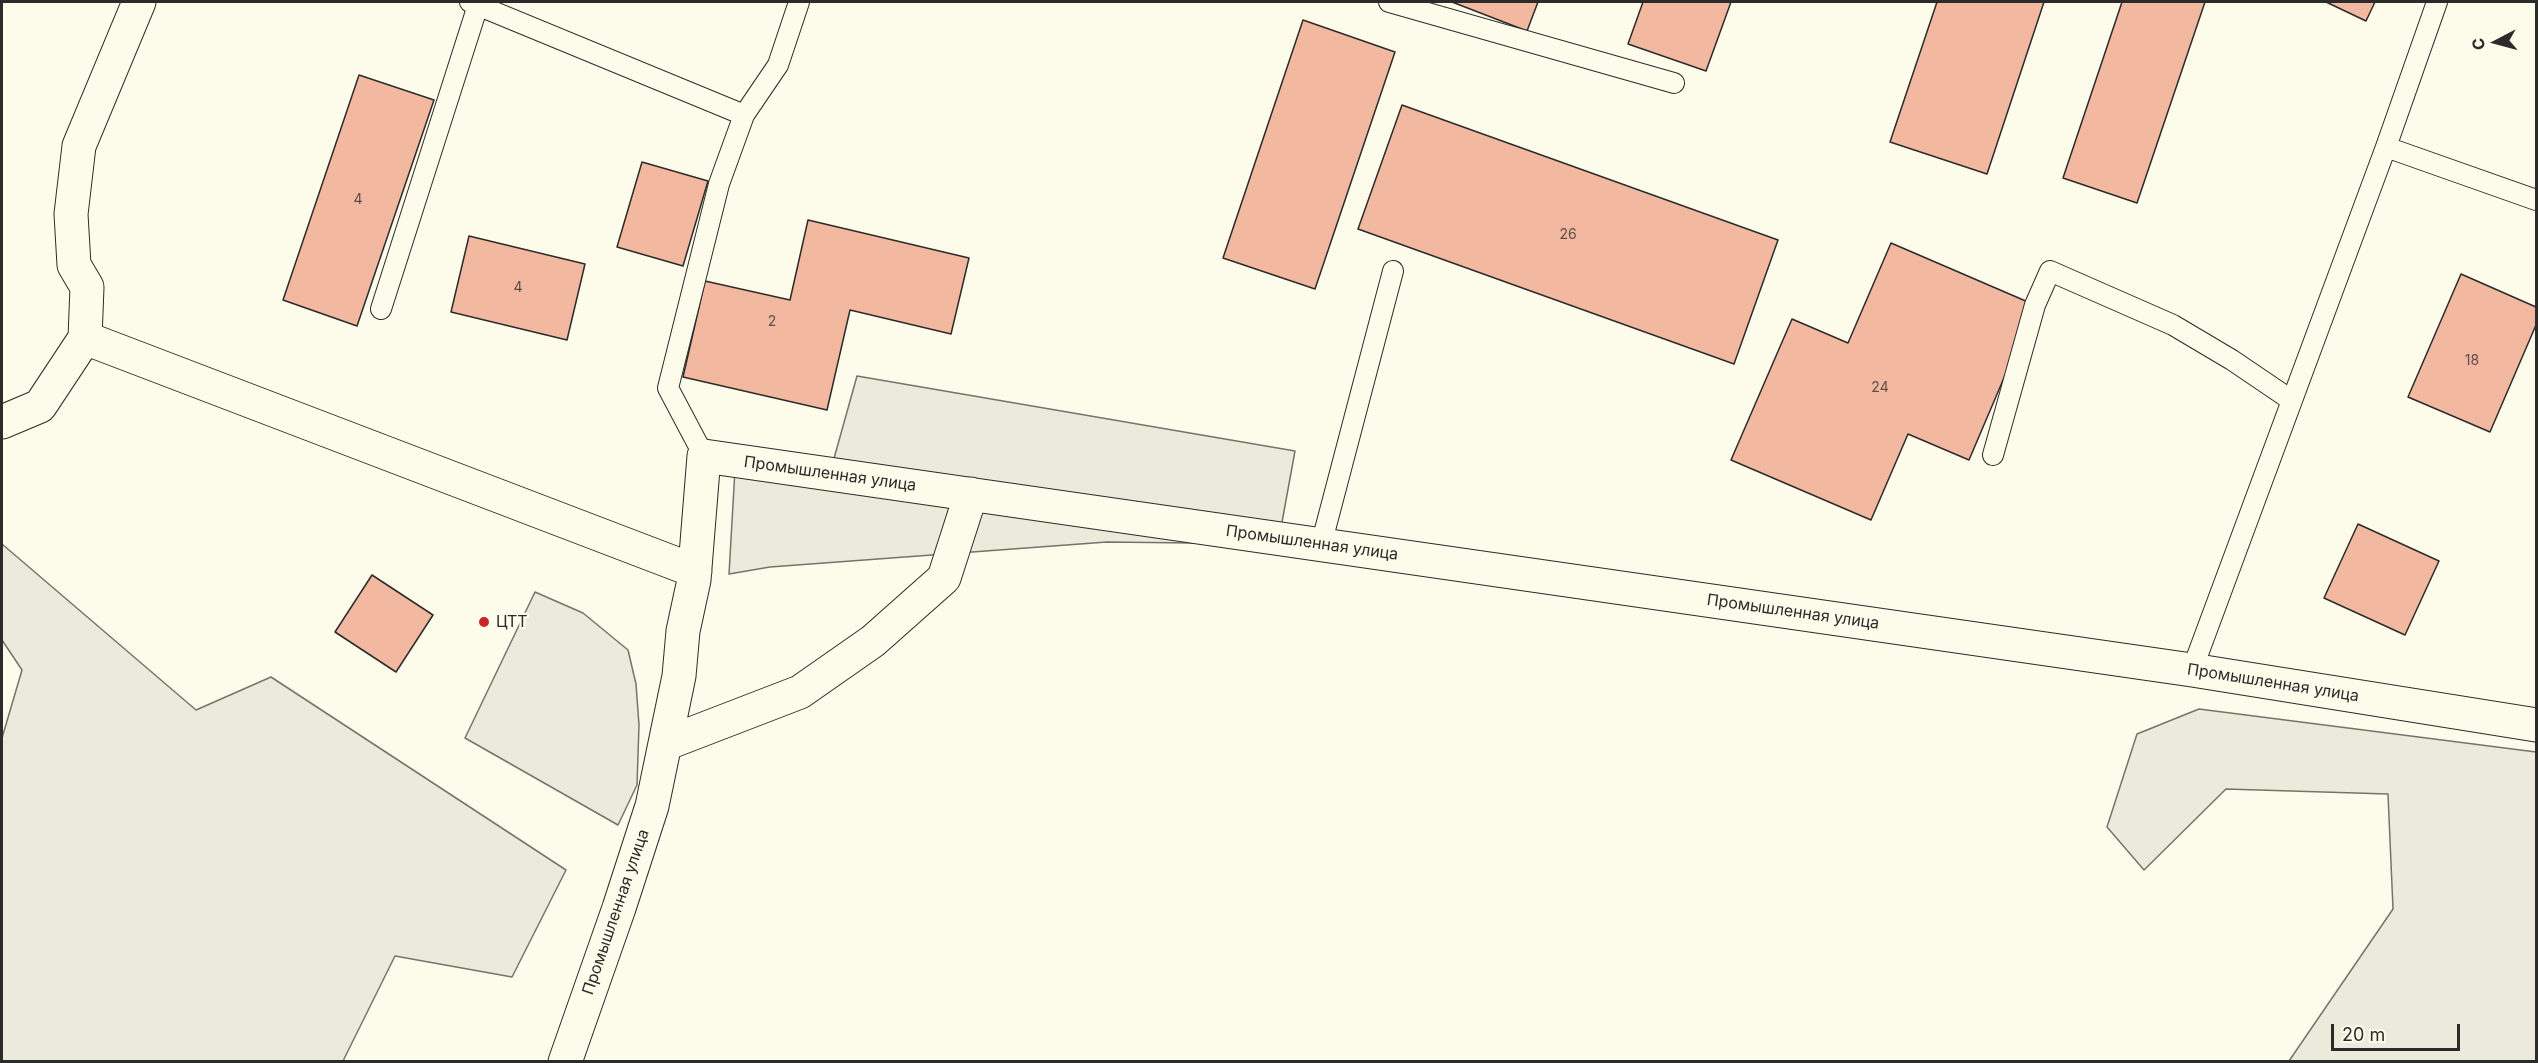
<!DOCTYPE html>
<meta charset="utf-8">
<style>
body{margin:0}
#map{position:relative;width:2538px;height:1063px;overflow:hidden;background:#fdfbea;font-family:Inter,sans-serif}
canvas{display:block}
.frame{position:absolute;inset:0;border:3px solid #2b2b2b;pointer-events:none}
.north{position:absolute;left:2466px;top:12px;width:60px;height:60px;-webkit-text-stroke:4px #fdfbea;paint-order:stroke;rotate:264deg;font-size:16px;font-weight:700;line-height:24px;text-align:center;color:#2b2b2b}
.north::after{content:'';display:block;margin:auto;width:21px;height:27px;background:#2b2b2b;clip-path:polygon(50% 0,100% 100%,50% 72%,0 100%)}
.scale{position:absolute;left:2331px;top:1024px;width:129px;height:27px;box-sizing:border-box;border:3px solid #2b2b2b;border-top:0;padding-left:8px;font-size:18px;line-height:21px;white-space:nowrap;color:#2b2b2b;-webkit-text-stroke:4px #fdfbea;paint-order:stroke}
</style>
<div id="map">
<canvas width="2538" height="1063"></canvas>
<div class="frame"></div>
<div class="north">С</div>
<div class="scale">20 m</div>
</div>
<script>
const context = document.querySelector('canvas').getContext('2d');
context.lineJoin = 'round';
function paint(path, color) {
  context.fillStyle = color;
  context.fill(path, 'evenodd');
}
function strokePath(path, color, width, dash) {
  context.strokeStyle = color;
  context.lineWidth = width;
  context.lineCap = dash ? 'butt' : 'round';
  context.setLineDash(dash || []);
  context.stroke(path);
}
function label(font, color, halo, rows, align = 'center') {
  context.font = font + ' Inter,sans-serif';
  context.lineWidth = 4.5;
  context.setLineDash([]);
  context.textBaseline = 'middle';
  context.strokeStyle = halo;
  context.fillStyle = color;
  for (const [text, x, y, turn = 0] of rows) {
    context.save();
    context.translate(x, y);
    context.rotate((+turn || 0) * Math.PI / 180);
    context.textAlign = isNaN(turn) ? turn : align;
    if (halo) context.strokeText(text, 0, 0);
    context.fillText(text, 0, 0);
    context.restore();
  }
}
const green = new Path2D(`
 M 2,544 L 196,710 L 271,677 L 566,870 L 512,977 L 395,956 L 343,1061 L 2,1061 L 2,738 L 22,670 L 2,640 Z
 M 2199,709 L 2536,752 L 2536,1061 L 2289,1061 L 2393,909 L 2388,794 L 2226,789 L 2144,870 L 2107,827 L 2137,734 Z`);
const parking = new Path2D(`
 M 857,376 L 1295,451 L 1278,544 L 1107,542 L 770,567 L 729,574 L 736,452 L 828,480 Z
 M 535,592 L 583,613 L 628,650 L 636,684 L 639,725 L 637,785 L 618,825 L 465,738 Z`);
const building = new Path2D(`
 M 1452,2 L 1538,2 L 1527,31 Z
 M 1643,2 L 1731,2 L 1706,71 L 1628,44 Z
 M 1937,2 L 2044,2 L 1987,174 L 1890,142 Z
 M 2122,2 L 2205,2 L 2137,203 L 2063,178 Z
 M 2326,2 L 2375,2 L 2366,21 Z
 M 1303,20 L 1395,52 L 1315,289 L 1223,258 Z
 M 359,75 L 434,100 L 357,326 L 283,300 Z
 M 1402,105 L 1778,240 L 1734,364 L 1358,229 Z
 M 642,162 L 708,181 L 683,266 L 617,247 Z
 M 808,220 L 969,258 L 951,334 L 850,310 L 827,410 L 683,377 L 705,281 L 790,300 Z
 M 469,236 L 585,264 L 567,340 L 451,312 Z
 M 1891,243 L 2035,305 L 1969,460 L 1908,434 L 1871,520 L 1731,460 L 1792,319 L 1848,343 Z
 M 2461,274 L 2536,307 L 2536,325 L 2490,432 L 2408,397 Z
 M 2358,524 L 2439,561 L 2405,635 L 2324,598 Z
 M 372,575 L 433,615 L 396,672 L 335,632 Z`);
const service = new Path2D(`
 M 470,2 L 744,115
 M 1389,2 L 1674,83
 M 2386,147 L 2536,200
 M 381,309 L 479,2
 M 1993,455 L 2035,305 L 2050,271 L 2173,325 L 2232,360 L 2291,400
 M 704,456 L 668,388 L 719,184 L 744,115 L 778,65 L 799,2
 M 1321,545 L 1393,271
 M 2192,670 L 2386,147 L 2437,2`);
const minor = new Path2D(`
 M 85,338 L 695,571
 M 85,338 L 87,287 L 74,265 L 71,214 L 79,146 L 139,2
 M 2,422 L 40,406 L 85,338
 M 665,744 L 800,692 L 873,641 L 944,578 L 971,494
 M 565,1062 L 619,908 L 652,806 L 679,676 L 683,631 L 694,580 L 704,456 L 2192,670 L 2536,725`);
const markers = [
 [484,622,6,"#c62828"]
];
const numberNames = [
 ["4",358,200],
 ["26",1568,235],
 ["4",518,288],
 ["2",772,322],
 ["18",2472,361],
 ["24",1880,388]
];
const streetNames = [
 ["Промышленная улица",830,474,8],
 ["Промышленная улица",1312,543,8],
 ["Промышленная улица",1793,612,8],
 ["Промышленная улица",2273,683,9],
 ["Промышленная улица",616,912,-71]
];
const poiNames = [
 ["ЦТТ",496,622]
];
paint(green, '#ecebdb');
strokePath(green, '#74746e', 1.5);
paint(parking, '#eceadb');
strokePath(parking, '#74746e', 1.5);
paint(building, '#f2b8a0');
strokePath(building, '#2b2b2b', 1.5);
strokePath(service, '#2b2b2b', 22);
strokePath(minor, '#2b2b2b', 35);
strokePath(service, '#fdfbea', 20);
strokePath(minor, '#fdfbea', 33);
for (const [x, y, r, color] of markers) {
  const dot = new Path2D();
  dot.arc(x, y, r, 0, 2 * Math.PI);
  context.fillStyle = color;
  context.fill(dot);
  strokePath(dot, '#fdfbea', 2);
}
label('14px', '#5d4e48', null, numberNames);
label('16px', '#2b2b2b', '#fdfbea', streetNames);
label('16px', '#2b2b2b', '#fdfbea', poiNames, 'left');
</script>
